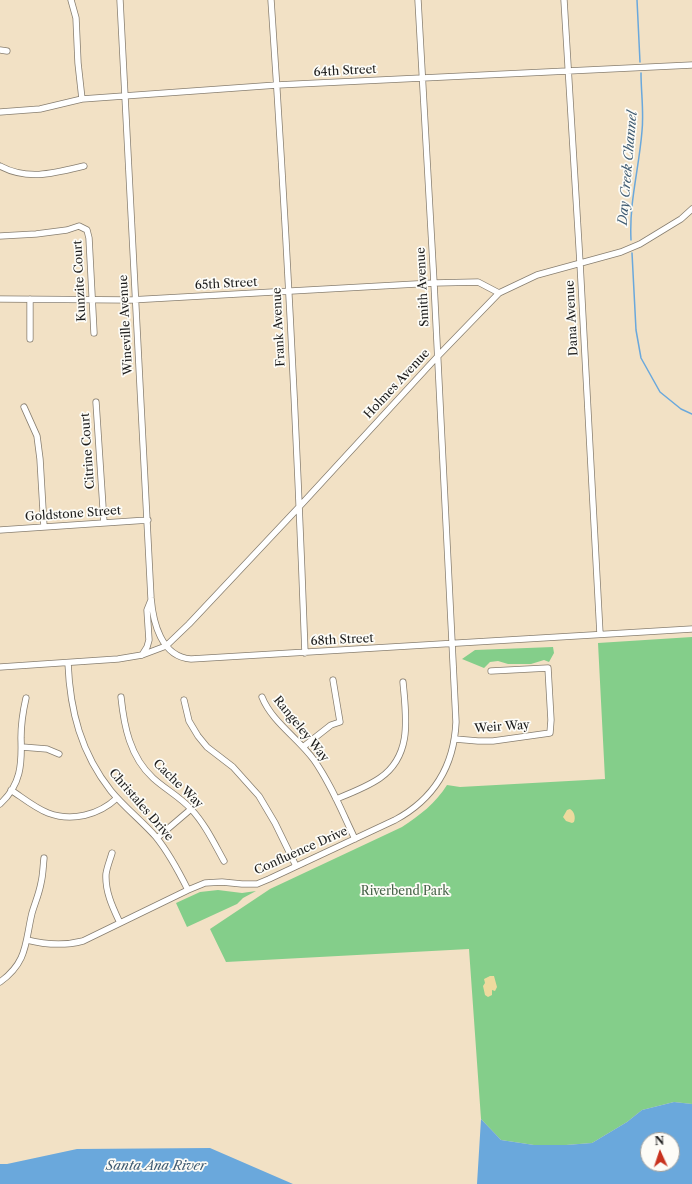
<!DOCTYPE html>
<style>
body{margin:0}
#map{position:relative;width:692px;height:1184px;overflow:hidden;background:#f2e1c5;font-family:"Libre Caslon Text",serif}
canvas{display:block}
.north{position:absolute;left:640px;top:1132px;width:40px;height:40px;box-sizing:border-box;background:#fdfcf7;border:1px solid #a3a29f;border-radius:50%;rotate:357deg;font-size:11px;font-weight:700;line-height:16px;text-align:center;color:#1c1c1c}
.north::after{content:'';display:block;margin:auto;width:14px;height:18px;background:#c8321e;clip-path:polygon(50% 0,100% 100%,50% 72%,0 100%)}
</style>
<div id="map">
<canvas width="692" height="1184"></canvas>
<div class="north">N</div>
</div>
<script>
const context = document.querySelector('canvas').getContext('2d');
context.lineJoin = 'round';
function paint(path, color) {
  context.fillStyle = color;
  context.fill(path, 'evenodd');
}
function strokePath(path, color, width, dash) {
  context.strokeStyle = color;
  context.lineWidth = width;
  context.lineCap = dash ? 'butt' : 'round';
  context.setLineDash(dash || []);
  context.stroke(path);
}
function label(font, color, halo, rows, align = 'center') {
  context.font = font + ' "Libre Caslon Text",serif';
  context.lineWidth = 3.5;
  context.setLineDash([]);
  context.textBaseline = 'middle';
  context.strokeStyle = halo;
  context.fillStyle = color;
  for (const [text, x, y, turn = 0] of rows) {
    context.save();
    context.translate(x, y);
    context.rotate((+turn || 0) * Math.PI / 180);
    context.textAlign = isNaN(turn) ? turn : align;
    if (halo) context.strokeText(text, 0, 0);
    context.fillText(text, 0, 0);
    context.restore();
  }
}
const green = new Path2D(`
 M 692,637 L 692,1104 L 674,1102 L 642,1110 L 627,1122 L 592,1143 L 566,1145 L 534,1145 L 501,1140 L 481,1119 L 469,949 L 226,962 L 210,929 L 270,889 L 402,827 C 419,816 436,803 447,785 L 460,787 L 605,779 L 598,643 Z
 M 553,647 L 554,653 L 549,662 L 544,660 L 531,664 L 508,664 L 498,661 L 490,662 L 484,668 L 462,659 L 475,650 Z
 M 218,890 L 242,893 L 256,891 L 243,898 L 237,904 L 187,927 L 176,903 L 200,892 Z`);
const sand = new Path2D(`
 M 570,809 C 574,811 576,817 574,822 L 572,823 L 566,821 L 563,817 L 567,810 Z
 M 490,976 L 494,976 L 497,987 L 495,991 L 492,990 L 492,995 L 488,997 L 485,995 L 483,986 L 485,983 L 484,979 Z`);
const water = new Path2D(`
 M 674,1102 L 692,1104 L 692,1184 L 477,1184 L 481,1119 L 501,1140 L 534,1145 L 566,1145 L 592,1143 L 627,1122 L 642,1110 ZM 648,1140 L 672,1140 L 672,1164 L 648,1164 Z
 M 210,1148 L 293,1184 L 0,1184 L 0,1164 L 7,1164 L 77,1149 Z`);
const stream = new Path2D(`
 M 637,0 L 640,62
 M 631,240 C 629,202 639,169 642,131 C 644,112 641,92 641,73
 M 632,253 L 636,330 L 641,358 L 660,392 L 681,409 L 692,414`);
const minor = new Path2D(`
 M 71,0 L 76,18 L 78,63 L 82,99
 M 120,0 L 151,598 C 153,622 161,657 191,659 L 692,629
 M 271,0 C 286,217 297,435 305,653
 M 564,0 L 580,263 L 600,634
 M 0,50 L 7,51
 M 0,112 L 40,109 L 82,99 L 277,85 L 692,65
 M 0,166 C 28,181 55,173 84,166
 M 0,236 L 36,234 L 67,230 L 79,226 L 87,230 L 89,238 L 94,333
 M 0,299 L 130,300 L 434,283 L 478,282 L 499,293
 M 30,299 L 30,339
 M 96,402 L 104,523
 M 24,407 L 37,436 L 40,459 L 44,527
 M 0,530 L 148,520
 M 142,655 L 147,647 L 149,640 L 147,610 L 151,600
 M 68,663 C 70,711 81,753 111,791 C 125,808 142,821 156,837 C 169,853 179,872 188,890
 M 0,667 L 118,659 L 142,655 L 166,646 L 189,624 L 299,507 L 437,357 L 499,293 L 537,275 L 621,252 L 640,244 L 681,219 L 692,209
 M 121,697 C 124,726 130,757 153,778 C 165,789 180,797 191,809 C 205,824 214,843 224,861
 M 262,697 C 272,722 298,738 314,760 C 331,784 342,812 355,839
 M 184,700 L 189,721 L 198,736 L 207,747 L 233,767 L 259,796 L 275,823 L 296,866
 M 455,739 L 478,741 L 493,741 L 550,733 L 551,720 L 548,668 L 491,671
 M 22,747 L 47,749 L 59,754
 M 303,747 L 331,725 L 340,722 L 333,680
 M 11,790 C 23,798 35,808 48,813 C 72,822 99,815 117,798
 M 336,799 C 351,793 367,787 380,778 C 413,755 406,716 403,682
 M 0,804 C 21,785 22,764 21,738 C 21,725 23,711 26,698
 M 157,838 L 191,809
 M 112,853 C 110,860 107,867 106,874 C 105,892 113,908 120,923
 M 27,940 C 47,945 64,946 83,941 L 188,890 L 205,883 L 222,882 L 242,884 L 257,884 L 269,879 L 395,820 C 434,799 454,767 456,722 L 434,283 L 418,0
 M 0,982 C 28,962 25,942 32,913 C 35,903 39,894 41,883 C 43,875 43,867 44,858`);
const streetNames = [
 ["64th Street",345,71,-3],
 ["Kunzite Court",80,281,-93],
 ["65th Street",226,284,-3],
 ["Smith Avenue",423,287,-93],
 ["Dana Avenue",572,318,-93],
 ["Wineville Avenue",126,325,-93],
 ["Frank Avenue",279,327,-93],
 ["Holmes Avenue",397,384,-47],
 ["Citrine Court",88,451,-94],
 ["Goldstone Street",73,514,-4],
 ["68th Street",342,640,-3],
 ["Weir Way",502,727,-4],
 ["Rangeley Way",301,729,51],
 ["Cache Way",178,784,44],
 ["Christales Drive",141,805,49],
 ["Confluence Drive",301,851,-24]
];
const parkNames = [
 ["Riverbend Park",405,892]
];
const waterNames = [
 ["Day Creek Channel",628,168,-85],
 ["Santa Ana River",156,1166]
];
paint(green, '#84ce8a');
paint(sand, '#eeda9e');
paint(water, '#6aa8dc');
strokePath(stream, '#6aa8dc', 1.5);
strokePath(minor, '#877e70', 7);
strokePath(minor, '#fff', 5.5);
label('12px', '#1c1c1c', '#fdfcf7', streetNames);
label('12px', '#466348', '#fdfcf7', parkNames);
label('italic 13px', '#3f5b72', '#fdfcf7', waterNames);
</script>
